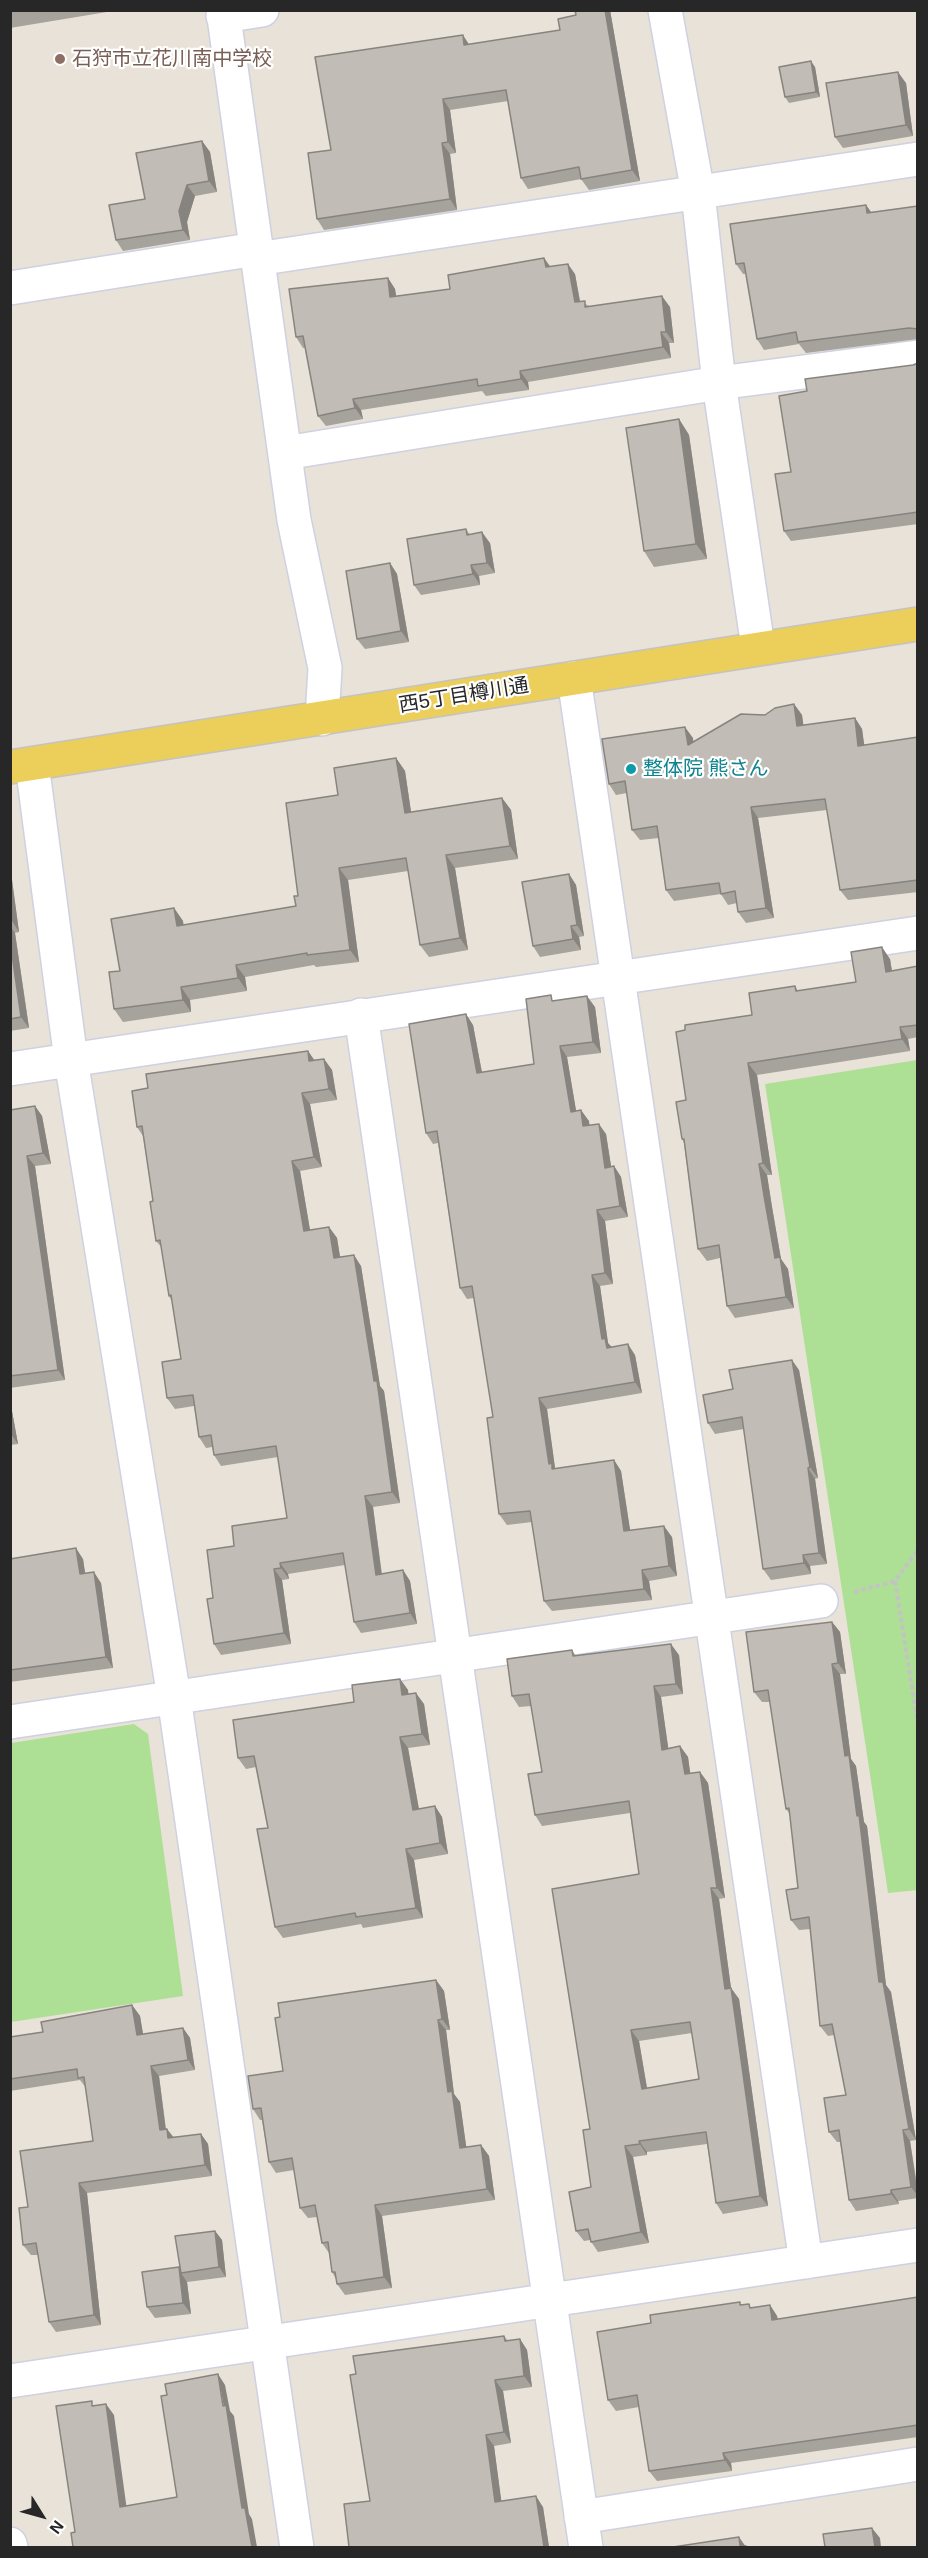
<!DOCTYPE html>
<meta charset="utf-8">
<style>
body{margin:0}
#map{position:relative;width:928px;height:2558px;overflow:hidden;background:#e9e2d8;font-family:Helvetica,sans-serif}
canvas{display:block}
.frame{position:absolute;inset:0;border:12px solid #272727;pointer-events:none}
.north{position:absolute;left:12px;top:2486px;width:60px;height:60px;-webkit-text-stroke:4px #fff;paint-order:stroke;rotate:127deg;font-size:16px;font-weight:700;line-height:24px;text-align:center;color:#272727}
.north::after{content:'';display:block;margin:auto;width:21px;height:27px;background:#272727;clip-path:polygon(50% 0,100% 100%,50% 72%,0 100%)}
</style>
<div id="map">
<canvas width="928" height="2558"></canvas>
<div class="frame"></div>
<div class="north">N</div>
</div>
<script>
const context = document.querySelector('canvas').getContext('2d');
context.lineJoin = 'round';
function paint(path, color) {
  context.fillStyle = color;
  context.fill(path, 'evenodd');
}
function strokePath(path, color, width, dash) {
  context.strokeStyle = color;
  context.lineWidth = width;
  context.lineCap = dash ? 'butt' : 'round';
  context.setLineDash(dash || []);
  context.stroke(path);
}
function label(font, color, halo, rows, align = 'center') {
  context.font = font + ' Helvetica,"Noto Sans JP",sans-serif';
  context.lineWidth = 4.5;
  context.setLineDash([]);
  context.textBaseline = 'middle';
  context.strokeStyle = halo;
  context.fillStyle = color;
  for (const [text, x, y, turn = 0] of rows) {
    context.save();
    context.translate(x, y);
    context.rotate((+turn || 0) * Math.PI / 180);
    context.textAlign = isNaN(turn) ? turn : align;
    if (halo) context.strokeText(text, 0, 0);
    context.fillText(text, 0, 0);
    context.restore();
  }
}
const green = new Path2D(`
 M 917,1060 L 918,1890 L 888,1893 L 765,1084 Z
 M 134,1724 L 148,1734 L 183,1996 L 11,2022 L 11,1743 Z`);
const path = new Path2D(`
 M 895,1581 L 918,1725
 M 854,1592 L 895,1581 L 918,1550`);
const minor = new Path2D(`
 M 223,10 L 294,520 L 325,668 L 322,719
 M 665,10 L 698,193 L 719,383 L 758,647
 M 223,16 L 262,10
 M 257,259 L 918,159
 M 10,288 L 256,249
 M 285,453 L 719,383 L 918,357
 M 574,678 L 806,2262
 M 32,764 L 71,1060 L 174,1697 L 297,2548
 M 361,1015 L 586,2548
 M 10,1069 L 918,933
 M 10,1722 L 821,1601
 M 10,2381 L 918,2245
 M 581,2517 L 918,2464
 M 10,2544 L 11,2548`);
const major = new Path2D(`
 M 10,767 L 918,624`);
const wall = new Path2D(`
 M 10,10 L 119,10 L 10,28 Z
 M 575,10 L 610,10 L 640,181 L 589,190 L 581,179 L 528,189 L 521,178 L 508,101 L 450,110 L 456,153 L 450,154 L 457,210 L 324,230 L 317,219 L 331,150 L 469,45 L 560,30 L 576,15 Z
 M 815,67 L 820,97 L 789,103 L 785,97 Z
 M 906,83 L 913,136 L 843,148 L 835,137 Z
 M 202,141 L 210,152 L 217,192 L 195,196 L 187,222 L 190,240 L 123,251 L 116,240 L 145,199 Z
 M 866,205 L 871,212 L 918,206 L 918,339 L 806,353 L 799,344 L 764,350 L 757,339 L 746,274 L 743,274 L 736,264 Z
 M 544,258 L 550,267 L 575,274 L 580,301 L 589,306 L 670,307 L 674,343 L 669,343 L 671,358 L 528,382 L 529,390 L 486,396 L 482,391 L 361,410 L 363,419 L 326,426 L 318,416 L 305,348 L 303,348 L 296,337 L 388,278 L 395,289 L 396,296 L 450,289 Z
 M 918,363 L 918,524 L 791,541 L 784,531 L 791,472 L 807,391 L 913,365 Z
 M 679,419 L 689,435 L 707,559 L 654,567 L 644,551 Z
 M 466,529 L 470,535 L 490,543 L 495,573 L 479,576 L 480,585 L 421,595 L 414,585 Z
 M 390,563 L 397,574 L 409,642 L 365,649 L 357,639 Z
 M 794,704 L 802,715 L 803,725 L 855,718 L 862,729 L 864,745 L 918,737 L 918,892 L 848,900 L 840,890 L 827,810 L 758,818 L 774,918 L 746,923 L 738,912 L 737,903 L 728,905 L 721,894 L 674,901 L 666,890 L 659,838 L 640,840 L 632,830 L 627,793 L 616,795 L 609,784 L 693,738 L 693,742 Z
 M 396,758 L 405,771 L 411,812 L 502,798 L 511,810 L 518,859 L 455,868 L 468,950 L 429,957 L 420,945 L 408,871 L 348,880 L 359,962 L 316,967 L 314,965 L 245,977 L 247,991 L 190,1000 L 191,1012 L 123,1022 L 114,1009 L 120,971 L 174,908 L 183,921 L 183,925 L 296,906 L 298,896 L 338,795 Z
 M 569,874 L 576,885 L 584,936 L 579,937 L 581,950 L 540,957 L 533,946 Z
 M 10,879 L 12,880 L 19,932 L 15,933 L 29,1028 L 10,1031 Z
 M 890,959 L 892,971 L 918,966 L 918,1037 L 908,1039 L 910,1051 L 757,1075 L 772,1175 L 767,1175 L 772,1207 L 781,1259 L 788,1269 L 794,1308 L 735,1318 L 727,1306 L 720,1258 L 707,1261 L 698,1249 L 684,1143 L 682,1139 L 686,1100 L 685,1030 L 752,1015 L 795,986 L 798,991 L 856,982 Z
 M 555,1000 L 595,1007 L 601,1053 L 567,1057 L 576,1111 L 589,1121 L 589,1125 L 606,1134 L 611,1167 L 614,1166 L 621,1177 L 628,1217 L 605,1221 L 613,1284 L 600,1286 L 608,1343 L 612,1347 L 635,1355 L 642,1393 L 547,1409 L 555,1468 L 556,1469 L 614,1460 L 621,1471 L 630,1531 L 672,1537 L 677,1576 L 649,1581 L 652,1600 L 552,1611 L 544,1601 L 532,1522 L 507,1525 L 499,1514 L 493,1417 L 474,1298 L 467,1299 L 460,1288 L 438,1143 L 433,1144 L 426,1133 L 473,1025 L 482,1072 L 534,1064 Z
 M 308,1051 L 314,1060 L 324,1059 L 332,1070 L 337,1100 L 310,1104 L 322,1167 L 300,1171 L 310,1230 L 329,1227 L 337,1238 L 340,1257 L 361,1266 L 380,1386 L 384,1391 L 400,1503 L 373,1507 L 382,1574 L 403,1570 L 410,1581 L 417,1624 L 361,1633 L 354,1622 L 345,1565 L 288,1574 L 289,1579 L 282,1580 L 291,1644 L 221,1655 L 214,1644 L 213,1598 L 234,1546 L 287,1518 L 278,1457 L 221,1466 L 214,1455 L 212,1447 L 206,1448 L 199,1437 L 194,1406 L 175,1409 L 167,1398 L 181,1359 L 172,1301 L 169,1296 L 162,1248 L 156,1241 L 153,1201 L 143,1136 L 137,1127 L 148,1088 Z
 M 35,1106 L 42,1116 L 51,1164 L 35,1166 L 65,1380 L 10,1388 L 10,1110 Z
 M 799,1370 L 818,1478 L 815,1479 L 827,1564 L 810,1566 L 811,1574 L 771,1580 L 763,1569 L 744,1429 L 715,1434 L 708,1423 Z
 M 10,1400 L 18,1444 L 10,1445 Z
 M 10,1559 L 83,1559 L 85,1574 L 101,1583 L 113,1668 L 10,1682 Z
 M 832,1622 L 840,1632 L 846,1674 L 840,1674 L 851,1759 L 856,1766 L 864,1822 L 867,1826 L 886,1985 L 891,1992 L 916,2140 L 910,2141 L 918,2190 L 918,2198 L 898,2201 L 899,2204 L 856,2211 L 849,2200 L 840,2142 L 837,2142 L 829,2132 L 846,2095 L 834,2035 L 828,2036 L 820,2026 L 811,1929 L 799,1930 L 791,1920 L 798,1888 L 790,1814 L 786,1809 L 770,1702 L 762,1702 L 754,1692 Z
 M 572,1650 L 576,1656 L 679,1655 L 683,1694 L 661,1697 L 668,1748 L 680,1746 L 688,1757 L 690,1774 L 700,1772 L 708,1783 L 725,1898 L 719,1899 L 731,1988 L 739,1999 L 768,2206 L 723,2214 L 716,2203 L 707,2144 L 647,2152 L 647,2155 L 633,2157 L 649,2243 L 598,2252 L 590,2240 L 584,2241 L 576,2231 L 591,2187 L 590,2129 L 639,1874 L 630,1813 L 542,1826 L 535,1815 L 542,1772 L 531,1706 L 519,1707 L 512,1696 ZM 692,2033 L 699,2079 L 647,2088 L 639,2041 Z
 M 400,1679 L 408,1690 L 408,1694 L 424,1704 L 430,1745 L 408,1748 L 419,1809 L 435,1806 L 442,1817 L 448,1854 L 414,1860 L 423,1918 L 363,1928 L 361,1924 L 283,1938 L 275,1927 L 268,1828 L 256,1767 L 246,1769 L 238,1758 L 354,1702 Z
 M 436,1980 L 444,1991 L 450,2030 L 446,2030 L 454,2094 L 460,2102 L 466,2147 L 481,2145 L 489,2156 L 495,2200 L 382,2216 L 392,2288 L 345,2295 L 337,2284 L 336,2279 L 332,2272 L 329,2253 L 322,2243 L 317,2217 L 308,2218 L 300,2208 L 294,2170 L 276,2173 L 269,2162 L 262,2120 L 260,2120 L 253,2109 L 283,2071 L 280,2017 Z
 M 132,2005 L 140,2016 L 143,2034 L 183,2028 L 190,2038 L 195,2070 L 159,2076 L 166,2129 L 173,2137 L 201,2134 L 208,2144 L 212,2176 L 87,2193 L 101,2325 L 56,2332 L 49,2322 L 38,2255 L 31,2255 L 23,2245 L 28,2207 L 93,2141 L 86,2088 L 80,2080 L 10,2091 L 10,2037 L 43,2032 Z
 M 215,2231 L 222,2240 L 226,2277 L 187,2282 L 191,2314 L 155,2318 L 147,2307 Z
 M 918,2297 L 918,2437 L 731,2463 L 732,2471 L 657,2481 L 649,2471 L 639,2407 L 616,2411 L 608,2400 L 651,2323 L 742,2305 L 752,2308 L 770,2305 L 777,2316 L 778,2319 Z
 M 504,2336 L 508,2341 L 520,2339 L 527,2350 L 532,2387 L 503,2391 L 511,2443 L 494,2446 L 501,2501 L 543,2507 L 549,2547 L 349,2547 L 370,2501 L 356,2374 Z`);
const shadedWall = new Path2D(`
 M 605,10 L 610,10 L 640,181 L 632,170 Z
 M 463,35 L 470,46 L 464,45 Z
 M 811,61 L 815,67 L 820,97 L 816,92 Z
 M 898,72 L 906,83 L 913,136 L 906,125 Z
 M 443,99 L 450,110 L 456,153 L 448,142 Z
 M 202,141 L 210,152 L 217,192 L 209,181 Z
 M 442,143 L 450,154 L 457,210 L 450,199 Z
 M 187,185 L 195,196 L 187,222 L 190,240 L 183,230 L 179,211 Z
 M 866,205 L 873,215 L 867,213 Z
 M 544,258 L 552,269 L 546,267 Z
 M 568,264 L 575,274 L 582,313 L 575,302 Z
 M 388,278 L 395,289 L 398,308 L 390,297 Z
 M 662,296 L 670,307 L 674,343 L 666,332 Z
 M 661,332 L 669,343 L 671,358 L 663,347 Z
 M 520,371 L 528,382 L 529,390 L 521,379 Z
 M 353,399 L 361,410 L 363,419 L 355,408 Z
 M 679,419 L 689,435 L 707,559 L 696,544 Z
 M 482,532 L 490,543 L 495,573 L 487,563 Z
 M 390,563 L 397,574 L 409,642 L 401,631 Z
 M 471,565 L 479,576 L 480,585 L 473,574 Z
 M 794,704 L 802,715 L 805,736 L 797,726 Z
 M 855,718 L 862,729 L 866,757 L 858,746 Z
 M 685,727 L 693,738 L 695,756 L 688,745 Z
 M 396,758 L 405,771 L 413,825 L 405,813 Z
 M 502,798 L 511,810 L 518,859 L 510,846 Z
 M 751,807 L 758,818 L 774,918 L 766,908 Z
 M 446,855 L 455,868 L 468,950 L 460,938 Z
 M 339,868 L 348,880 L 359,962 L 350,950 Z
 M 569,874 L 576,885 L 584,936 L 577,925 Z
 M 10,879 L 12,880 L 19,932 L 12,921 L 10,914 Z
 M 174,908 L 183,921 L 186,939 L 177,926 Z
 M 10,926 L 15,933 L 29,1028 L 21,1017 L 10,941 Z
 M 571,926 L 579,937 L 581,950 L 573,939 Z
 M 882,947 L 890,959 L 894,984 L 886,972 Z
 M 236,965 L 245,977 L 247,991 L 238,978 Z
 M 181,987 L 190,1000 L 191,1012 L 183,1000 Z
 M 587,996 L 595,1007 L 601,1053 L 593,1042 Z
 M 466,1014 L 473,1025 L 484,1084 L 477,1073 Z
 M 900,1027 L 908,1039 L 910,1051 L 902,1039 Z
 M 560,1046 L 567,1057 L 578,1122 L 571,1112 Z
 M 308,1051 L 315,1061 L 309,1061 Z
 M 324,1059 L 332,1070 L 337,1100 L 329,1089 Z
 M 748,1063 L 757,1075 L 772,1175 L 763,1163 Z
 M 302,1093 L 310,1104 L 322,1167 L 314,1157 Z
 M 35,1106 L 42,1116 L 51,1164 L 43,1153 Z
 M 581,1110 L 589,1121 L 591,1137 L 583,1126 Z
 M 599,1124 L 606,1134 L 613,1178 L 605,1168 Z
 M 27,1156 L 35,1166 L 65,1380 L 58,1370 Z
 M 292,1161 L 300,1171 L 312,1242 L 304,1231 Z
 M 759,1164 L 767,1175 L 772,1207 L 781,1259 L 788,1269 L 794,1308 L 786,1297 L 775,1258 L 764,1196 Z
 M 614,1166 L 621,1177 L 628,1217 L 620,1206 Z
 M 597,1210 L 605,1221 L 613,1284 L 605,1273 Z
 M 329,1227 L 337,1238 L 342,1269 L 334,1258 Z
 M 354,1255 L 361,1266 L 380,1386 L 384,1391 L 400,1503 L 392,1492 Z
 M 592,1275 L 600,1286 L 608,1343 L 613,1349 L 607,1348 L 602,1339 Z
 M 628,1344 L 635,1355 L 642,1393 L 635,1382 Z
 M 792,1360 L 799,1370 L 818,1478 L 810,1467 Z
 M 539,1398 L 547,1409 L 555,1468 L 559,1474 L 560,1480 L 549,1464 Z
 M 10,1400 L 18,1444 L 10,1433 Z
 M 614,1460 L 621,1471 L 632,1542 L 624,1531 Z
 M 808,1468 L 815,1479 L 827,1564 L 819,1553 Z
 M 365,1496 L 373,1507 L 383,1586 L 376,1575 Z
 M 664,1526 L 672,1537 L 677,1576 L 669,1566 Z
 M 76,1548 L 83,1559 L 87,1585 L 80,1574 Z
 M 803,1555 L 810,1566 L 811,1574 L 804,1563 Z
 M 280,1563 L 288,1574 L 289,1579 L 281,1568 Z
 M 274,1569 L 282,1580 L 291,1644 L 284,1633 Z
 M 403,1570 L 410,1581 L 417,1624 L 410,1613 Z
 M 642,1570 L 649,1581 L 652,1600 L 644,1589 Z
 M 94,1572 L 101,1583 L 113,1668 L 106,1657 Z
 M 832,1622 L 840,1632 L 846,1674 L 838,1663 Z
 M 671,1644 L 679,1655 L 683,1694 L 676,1684 Z
 M 832,1664 L 840,1674 L 851,1759 L 856,1766 L 864,1822 L 867,1826 L 886,1985 L 891,1992 L 916,2140 L 909,2129 L 879,1982 L 857,1816 L 845,1756 Z
 M 400,1679 L 408,1690 L 410,1706 L 402,1695 Z
 M 654,1686 L 661,1697 L 670,1760 L 662,1750 Z
 M 416,1693 L 424,1704 L 430,1745 L 422,1734 Z
 M 400,1737 L 408,1748 L 421,1821 L 413,1810 Z
 M 680,1746 L 688,1757 L 692,1785 L 685,1774 Z
 M 700,1772 L 708,1783 L 725,1898 L 717,1888 Z
 M 435,1806 L 442,1817 L 448,1854 L 440,1843 Z
 M 406,1849 L 414,1860 L 423,1918 L 416,1908 Z
 M 711,1888 L 719,1899 L 731,1988 L 739,1999 L 768,2206 L 760,2196 L 725,1989 Z
 M 436,1980 L 444,1991 L 450,2030 L 442,2019 Z
 M 132,2005 L 140,2016 L 145,2046 L 137,2035 Z
 M 438,2020 L 446,2030 L 454,2094 L 460,2102 L 468,2159 L 460,2148 L 448,2092 Z
 M 183,2028 L 190,2038 L 195,2070 L 188,2060 Z
 M 631,2030 L 639,2041 L 649,2100 L 642,2089 Z
 M 151,2066 L 159,2076 L 167,2140 L 160,2130 Z
 M 167,2129 L 175,2139 L 168,2138 Z
 M 903,2130 L 910,2141 L 918,2196 L 911,2187 Z
 M 201,2134 L 208,2144 L 212,2176 L 205,2165 Z
 M 639,2141 L 647,2152 L 647,2155 L 640,2144 Z
 M 481,2145 L 489,2156 L 495,2200 L 487,2189 Z
 M 625,2146 L 633,2157 L 649,2243 L 641,2232 Z
 M 79,2183 L 87,2193 L 101,2325 L 94,2315 Z
 M 891,2190 L 898,2201 L 899,2204 L 891,2194 Z
 M 375,2205 L 382,2216 L 392,2288 L 384,2277 Z
 M 215,2231 L 222,2240 L 226,2277 L 219,2267 Z
 M 179,2267 L 183,2273 L 181,2273 L 187,2282 L 191,2314 L 183,2303 Z
 M 770,2305 L 777,2316 L 779,2330 L 772,2320 Z
 M 520,2339 L 527,2350 L 532,2387 L 524,2376 Z
 M 218,2374 L 225,2385 L 230,2411 L 234,2416 L 249,2514 L 252,2519 L 257,2547 L 252,2547 L 242,2508 Z
 M 495,2380 L 503,2391 L 511,2443 L 504,2432 Z
 M 106,2404 L 114,2415 L 128,2518 L 120,2507 Z
 M 486,2435 L 494,2446 L 503,2513 L 495,2502 Z
 M 723,2453 L 731,2463 L 732,2471 L 725,2460 Z
 M 536,2496 L 543,2507 L 549,2547 L 544,2547 Z
 M 872,2528 L 880,2538 L 881,2547 L 875,2547 Z
 M 739,2537 L 746,2547 L 740,2546 Z`);
const building = new Path2D(`
 M 575,10 L 605,10 L 632,170 L 581,179 L 579,167 L 521,178 L 506,90 L 443,99 L 448,142 L 442,143 L 450,199 L 317,219 L 308,153 L 331,150 L 315,57 L 463,35 L 464,45 L 560,30 L 558,19 L 576,15 Z
 M 811,61 L 816,92 L 785,97 L 779,67 Z
 M 898,72 L 906,125 L 835,137 L 826,83 Z
 M 202,141 L 209,181 L 187,185 L 179,211 L 183,230 L 116,240 L 109,205 L 145,199 L 136,153 Z
 M 866,205 L 867,213 L 918,206 L 918,329 L 909,328 L 798,342 L 796,332 L 757,339 L 744,263 L 736,264 L 730,224 Z
 M 544,258 L 546,267 L 568,264 L 575,302 L 585,301 L 585,307 L 662,296 L 666,332 L 661,332 L 663,347 L 520,371 L 521,379 L 478,386 L 477,379 L 353,399 L 355,408 L 318,416 L 303,336 L 296,337 L 289,289 L 388,278 L 390,297 L 450,289 L 448,275 Z
 M 918,363 L 918,512 L 784,531 L 775,474 L 791,472 L 779,396 L 807,391 L 805,379 L 913,365 Z
 M 679,419 L 696,544 L 644,551 L 626,428 Z
 M 466,529 L 467,535 L 482,532 L 487,563 L 471,565 L 473,574 L 414,585 L 407,539 Z
 M 390,563 L 401,631 L 357,639 L 346,571 Z
 M 794,704 L 797,726 L 855,718 L 858,746 L 918,737 L 918,880 L 840,890 L 825,799 L 751,807 L 766,908 L 738,912 L 735,891 L 721,894 L 719,883 L 666,890 L 657,826 L 632,830 L 625,781 L 609,784 L 602,739 L 685,727 L 688,745 L 741,714 L 765,715 L 775,708 Z
 M 396,758 L 405,813 L 502,798 L 510,846 L 446,855 L 460,938 L 420,945 L 406,858 L 339,868 L 350,950 L 307,955 L 307,953 L 236,965 L 238,978 L 181,987 L 183,1000 L 114,1009 L 109,972 L 120,971 L 111,919 L 174,908 L 177,926 L 296,906 L 294,896 L 298,896 L 286,803 L 338,795 L 334,768 Z
 M 569,874 L 577,925 L 571,926 L 573,939 L 533,946 L 522,882 Z
 M 10,941 L 21,1017 L 10,1019 Z
 M 882,947 L 886,972 L 918,966 L 918,1025 L 900,1027 L 902,1039 L 748,1063 L 763,1163 L 759,1164 L 764,1196 L 775,1258 L 780,1257 L 786,1297 L 727,1306 L 719,1245 L 698,1249 L 684,1139 L 682,1139 L 676,1102 L 686,1100 L 676,1032 L 685,1030 L 685,1025 L 752,1015 L 749,993 L 795,986 L 796,991 L 856,982 L 851,952 Z
 M 551,995 L 552,1001 L 587,996 L 593,1042 L 560,1046 L 571,1112 L 581,1110 L 583,1126 L 599,1124 L 605,1168 L 614,1166 L 620,1206 L 597,1210 L 605,1273 L 592,1275 L 602,1339 L 605,1338 L 607,1348 L 628,1344 L 635,1382 L 539,1398 L 549,1464 L 552,1463 L 552,1469 L 614,1460 L 624,1531 L 664,1526 L 669,1566 L 642,1570 L 644,1589 L 544,1601 L 530,1511 L 499,1514 L 487,1418 L 493,1417 L 472,1286 L 460,1288 L 437,1131 L 426,1133 L 409,1024 L 466,1014 L 477,1073 L 534,1064 L 526,999 Z
 M 308,1051 L 309,1061 L 324,1059 L 329,1089 L 302,1093 L 314,1157 L 292,1161 L 304,1231 L 329,1227 L 334,1258 L 354,1255 L 374,1381 L 377,1381 L 392,1492 L 365,1496 L 376,1575 L 403,1570 L 410,1613 L 354,1622 L 343,1553 L 280,1563 L 281,1568 L 274,1569 L 284,1633 L 214,1644 L 207,1599 L 213,1598 L 207,1550 L 234,1546 L 232,1526 L 287,1518 L 276,1446 L 214,1455 L 211,1435 L 199,1437 L 193,1395 L 167,1398 L 162,1362 L 181,1359 L 171,1295 L 169,1296 L 160,1240 L 156,1241 L 150,1202 L 153,1201 L 142,1126 L 137,1127 L 132,1091 L 148,1088 L 146,1074 Z
 M 35,1106 L 43,1153 L 27,1156 L 58,1370 L 10,1376 L 10,1110 Z
 M 792,1360 L 810,1467 L 808,1468 L 819,1553 L 803,1555 L 804,1563 L 763,1569 L 742,1417 L 708,1423 L 703,1395 L 733,1389 L 729,1370 Z
 M 76,1548 L 80,1574 L 94,1572 L 106,1657 L 10,1670 L 10,1559 Z
 M 832,1622 L 838,1663 L 832,1664 L 845,1756 L 849,1755 L 857,1816 L 859,1815 L 879,1982 L 883,1982 L 909,2129 L 903,2130 L 911,2187 L 891,2190 L 891,2194 L 849,2200 L 839,2130 L 829,2132 L 824,2098 L 846,2095 L 832,2024 L 820,2026 L 809,1917 L 791,1920 L 786,1890 L 798,1888 L 789,1808 L 786,1809 L 768,1690 L 754,1692 L 746,1632 Z
 M 671,1644 L 676,1684 L 654,1686 L 662,1750 L 680,1746 L 685,1774 L 700,1772 L 717,1888 L 711,1888 L 725,1989 L 731,1988 L 760,2196 L 716,2203 L 706,2132 L 639,2141 L 640,2144 L 625,2146 L 641,2232 L 591,2242 L 588,2229 L 576,2231 L 569,2192 L 591,2187 L 583,2130 L 590,2129 L 552,1889 L 639,1874 L 629,1801 L 535,1815 L 528,1774 L 542,1772 L 529,1694 L 512,1696 L 507,1659 L 572,1650 L 573,1656 ZM 690,2022 L 699,2079 L 642,2089 L 631,2030 Z
 M 400,1679 L 402,1695 L 416,1693 L 422,1734 L 400,1737 L 413,1810 L 435,1806 L 440,1843 L 406,1849 L 416,1908 L 356,1917 L 355,1913 L 275,1927 L 257,1829 L 268,1828 L 254,1756 L 238,1758 L 233,1720 L 354,1702 L 352,1685 Z
 M 436,1980 L 442,2019 L 438,2020 L 448,2092 L 452,2091 L 460,2148 L 481,2145 L 487,2189 L 375,2205 L 384,2277 L 337,2284 L 335,2272 L 332,2272 L 328,2242 L 322,2243 L 315,2205 L 300,2208 L 292,2158 L 269,2162 L 261,2108 L 253,2109 L 248,2076 L 283,2071 L 275,2018 L 280,2017 L 278,2003 Z
 M 132,2005 L 137,2035 L 183,2028 L 188,2060 L 151,2066 L 160,2130 L 167,2129 L 168,2138 L 201,2134 L 205,2165 L 79,2183 L 94,2315 L 49,2322 L 36,2243 L 23,2245 L 19,2208 L 28,2207 L 20,2151 L 93,2141 L 84,2077 L 78,2078 L 77,2069 L 10,2079 L 10,2037 L 43,2032 L 41,2022 Z
 M 215,2231 L 219,2267 L 181,2273 L 175,2236 Z
 M 179,2267 L 183,2303 L 147,2307 L 142,2272 Z
 M 918,2297 L 918,2425 L 723,2453 L 725,2460 L 649,2471 L 637,2395 L 608,2400 L 597,2332 L 651,2323 L 650,2315 L 740,2302 L 740,2305 L 749,2304 L 750,2308 L 770,2305 L 772,2320 Z
 M 504,2336 L 505,2341 L 520,2339 L 524,2376 L 495,2380 L 504,2432 L 486,2435 L 495,2502 L 536,2496 L 544,2547 L 349,2547 L 344,2504 L 370,2501 L 350,2375 L 356,2374 L 353,2356 Z
 M 218,2374 L 223,2406 L 226,2405 L 242,2508 L 245,2508 L 252,2547 L 73,2547 L 71,2533 L 75,2532 L 56,2406 L 92,2401 L 92,2406 L 106,2404 L 120,2507 L 177,2497 L 161,2396 L 167,2395 L 165,2384 Z
 M 872,2528 L 875,2547 L 825,2547 L 823,2534 Z
 M 739,2537 L 740,2546 L 746,2546 L 747,2547 L 673,2547 Z`);
const markers = [
 [60,59,6,"#8d6e63"],
 [631,769,6,"#0f9aa8"]
];
const educationNames = [
 ["石狩市立花川南中学校",72,59]
];
const streetNames = [
 ["西5丁目樽川通",464,696,-9]
];
const cultureNames = [
 ["整体院 熊さん",643,769]
];
paint(green, '#ade095');
strokePath(minor, '#ced1e0', 36);
strokePath(major, '#c3c3c3', 36);
strokePath(path, '#c3c3c3', 4, [4.5, 3]);
strokePath(minor, '#fff', 33);
strokePath(major, '#ecce5a', 33);
paint(wall, '#a6a29c');
paint(shadedWall, '#87847f');
paint(building, '#c1bcb5');
strokePath(building, '#87847f', 1.5);
for (const [x, y, r, color] of markers) {
  const dot = new Path2D();
  dot.arc(x, y, r, 0, 2 * Math.PI);
  context.fillStyle = color;
  context.fill(dot);
  strokePath(dot, '#fff', 2);
}
label('20px', '#785e54', '#fff', educationNames, 'left');
label('20px', '#272727', '#fff', streetNames);
label('20px', '#0d838f', '#fff', cultureNames, 'left');
</script>
